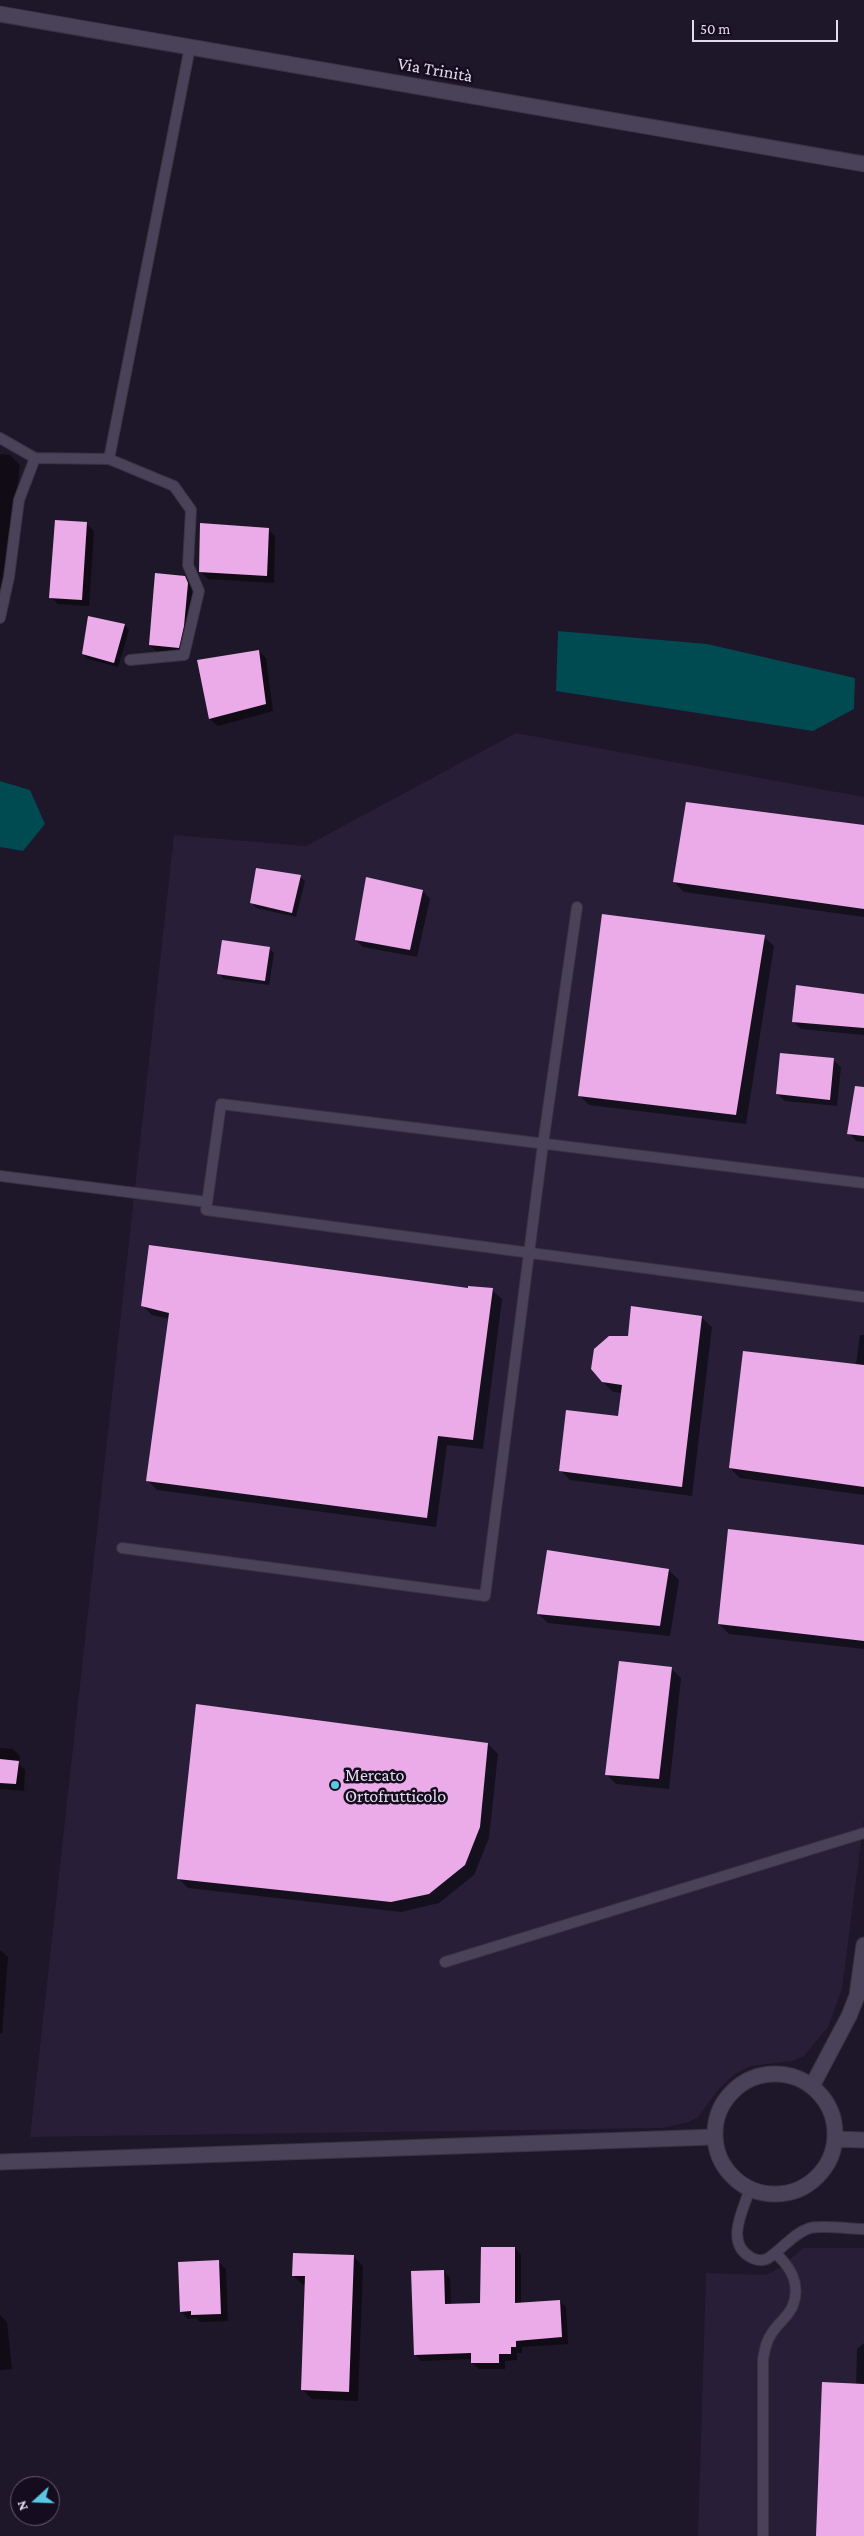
<!DOCTYPE html>
<meta charset="utf-8">
<style>
body{margin:0}
#map{position:relative;width:864px;height:2536px;overflow:hidden;background:#1e1629;font-family:"Crimson Pro",serif}
canvas{display:block}
.north{position:absolute;left:10px;top:2476px;width:50px;height:50px;box-sizing:border-box;background:#150d1f;border:1px solid #676070;border-radius:50%;rotate:250deg;font-size:14px;font-weight:700;line-height:20px;text-align:center;color:#e1dcea}
.north::after{content:'';display:block;margin:auto;width:18px;height:22px;background:#57c9e3;clip-path:polygon(50% 0,100% 100%,50% 72%,0 100%)}
.scale{position:absolute;left:692px;top:20px;width:146px;height:22px;box-sizing:border-box;border:2px solid #e1dcea;border-top:0;padding-left:6px;font-size:15px;line-height:18px;white-space:nowrap;color:#e1dcea;-webkit-text-stroke:4px #150d1f;paint-order:stroke}
</style>
<div id="map">
<canvas width="864" height="2536"></canvas>
<div class="north">N</div>
<div class="scale">50 m</div>
</div>
<script>
const context = document.querySelector('canvas').getContext('2d');
context.lineJoin = 'round';
function paint(path, color) {
  context.fillStyle = color;
  context.fill(path, 'evenodd');
}
function strokePath(path, color, width, dash) {
  context.strokeStyle = color;
  context.lineWidth = width;
  context.lineCap = dash ? 'butt' : 'round';
  context.setLineDash(dash || []);
  context.stroke(path);
}
function label(font, color, halo, rows, align = 'center') {
  context.font = font + ' "Crimson Pro",serif';
  context.lineWidth = 5;
  context.setLineDash([]);
  context.textBaseline = 'middle';
  context.strokeStyle = halo;
  context.fillStyle = color;
  for (const [text, x, y, turn = 0] of rows) {
    context.save();
    context.translate(x, y);
    context.rotate((+turn || 0) * Math.PI / 180);
    context.textAlign = isNaN(turn) ? turn : align;
    if (halo) context.strokeText(text, 0, 0);
    context.fillText(text, 0, 0);
    context.restore();
  }
}
const built = new Path2D(`
 M 516,733 L 864,797 L 864,1819 L 842,1989 L 828,2027 L 804,2056 L 793,2061 L 751,2066 L 735,2074 L 718,2090 L 698,2117 L 689,2122 L 662,2128 L 30,2137 L 174,835 L 306,846 Z
 M 803,2248 L 864,2248 L 864,2536 L 698,2536 L 706,2273 L 765,2275 L 780,2268 Z`);
const water = new Path2D(`
 M 558,631 L 707,644 L 855,678 L 854,709 L 813,731 L 556,691 Z
 M 0,781 L 30,790 L 45,824 L 23,851 L 0,847 Z`);
const shadow = new Path2D(`
 M 0,454 L 10,455 L 20,465 L 3,620 L 0,620 Z
 M 87,524 L 94,531 L 89,606 L 58,604 L 51,597 Z
 M 268,529 L 275,536 L 274,583 L 208,579 L 201,572 Z
 M 185,577 L 195,591 L 186,655 L 157,652 L 150,645 Z
 M 124,625 L 129,630 L 118,667 L 88,659 L 83,654 Z
 M 259,651 L 266,658 L 273,711 L 218,726 L 210,719 L 198,661 Z
 M 864,827 L 864,917 L 684,892 L 674,882 Z
 M 300,877 L 305,881 L 296,917 L 256,908 L 252,903 Z
 M 423,891 L 430,899 L 417,957 L 363,947 L 356,940 Z
 M 764,937 L 774,946 L 746,1124 L 589,1105 L 579,1095 Z
 M 269,948 L 274,953 L 269,985 L 224,979 L 219,974 Z
 M 864,995 L 864,1035 L 801,1029 L 793,1021 Z
 M 833,1060 L 841,1067 L 837,1106 L 785,1101 L 777,1094 Z
 M 864,1100 L 864,1142 L 856,1141 L 849,1133 Z
 M 469,1289 L 492,1290 L 502,1299 L 483,1449 L 447,1445 L 436,1527 L 157,1490 L 148,1481 L 170,1319 L 152,1315 L 142,1305 Z
 M 702,1318 L 712,1327 L 692,1496 L 570,1480 L 560,1470 L 619,1417 L 622,1393 L 613,1392 L 603,1382 L 629,1337 Z
 M 860,1335 L 864,1335 L 864,1495 L 740,1478 L 730,1468 L 856,1365 Z
 M 864,1546 L 864,1649 L 729,1634 L 719,1624 Z
 M 548,1552 L 669,1570 L 679,1580 L 670,1636 L 548,1623 L 538,1614 Z
 M 671,1668 L 681,1678 L 669,1789 L 616,1784 L 606,1774 Z
 M 488,1744 L 498,1754 L 489,1838 L 474,1875 L 439,1903 L 401,1912 L 188,1888 L 178,1878 Z
 M 0,1748 L 13,1749 L 20,1756 L 19,1764 L 25,1770 L 24,1791 L 0,1789 Z
 M 0,1950 L 8,1957 L 2,2034 L 0,2033 Z
 M 515,2248 L 521,2255 L 521,2303 L 559,2301 L 566,2307 L 568,2344 L 522,2347 L 522,2353 L 517,2353 L 517,2360 L 505,2361 L 505,2369 L 479,2369 L 472,2363 L 472,2359 L 421,2361 L 415,2354 L 444,2271 L 450,2278 L 451,2305 L 482,2304 Z
 M 353,2256 L 363,2266 L 358,2401 L 312,2399 L 302,2389 L 306,2285 L 303,2285 L 293,2275 Z
 M 218,2262 L 226,2269 L 228,2321 L 200,2322 L 196,2318 L 188,2319 L 181,2311 Z
 M 0,2315 L 7,2322 L 12,2369 L 0,2370 Z
 M 864,2343 L 864,2536 L 818,2536 L 856,2385 L 857,2349 Z`);
const building = new Path2D(`
 M 55,520 L 87,522 L 82,600 L 49,598 Z
 M 200,523 L 269,528 L 267,576 L 199,572 Z
 M 155,573 L 185,576 L 188,583 L 184,626 L 179,648 L 149,645 Z
 M 88,616 L 125,624 L 114,663 L 82,654 Z
 M 259,650 L 266,704 L 209,719 L 197,660 Z
 M 686,802 L 864,825 L 864,909 L 673,882 Z
 M 256,868 L 301,875 L 292,913 L 250,903 Z
 M 366,877 L 423,890 L 410,950 L 355,940 Z
 M 602,914 L 765,935 L 736,1115 L 578,1096 Z
 M 222,940 L 270,947 L 265,981 L 217,974 Z
 M 796,985 L 864,994 L 864,1028 L 792,1022 Z
 M 780,1053 L 834,1058 L 830,1100 L 776,1094 Z
 M 855,1086 L 864,1087 L 864,1136 L 847,1134 Z
 M 149,1245 L 468,1288 L 468,1286 L 493,1288 L 473,1440 L 438,1436 L 427,1518 L 146,1481 L 169,1313 L 141,1306 Z
 M 631,1306 L 702,1316 L 682,1487 L 559,1471 L 566,1410 L 618,1416 L 622,1385 L 602,1382 L 591,1369 L 594,1349 L 609,1336 L 628,1336 Z
 M 743,1351 L 864,1365 L 864,1487 L 729,1468 Z
 M 728,1529 L 864,1545 L 864,1641 L 718,1624 Z
 M 547,1550 L 669,1569 L 660,1626 L 537,1614 Z
 M 619,1661 L 672,1667 L 659,1779 L 605,1775 Z
 M 196,1704 L 488,1743 L 480,1827 L 465,1865 L 429,1894 L 391,1902 L 177,1879 Z
 M 0,1759 L 19,1761 L 16,1784 L 0,1783 Z
 M 481,2247 L 515,2247 L 515,2303 L 560,2300 L 562,2337 L 516,2341 L 516,2347 L 511,2347 L 511,2354 L 499,2354 L 499,2363 L 471,2363 L 471,2353 L 414,2355 L 411,2271 L 444,2270 L 445,2304 L 480,2303 Z
 M 293,2253 L 354,2255 L 349,2392 L 301,2390 L 305,2276 L 292,2276 Z
 M 219,2260 L 221,2314 L 191,2315 L 191,2311 L 180,2312 L 178,2262 Z
 M 822,2382 L 864,2384 L 864,2536 L 816,2536 Z`);
const lane = new Path2D(`
 M 0,438 L 35,458
 M 0,618 L 9,577 L 19,500 L 35,458 L 109,459
 M 130,660 L 184,655 L 199,591 L 188,565 L 191,510 L 174,486 L 109,459 L 190,47
 M 0,1176 L 207,1202
 M 864,1183 L 221,1104 L 206,1210 L 864,1297
 M 122,1548 L 485,1596 L 543,1144 L 577,907
 M 445,1962 L 864,1833
 M 750,2189 C 743,2210 724,2244 752,2258 C 758,2261 765,2261 770,2257 C 783,2248 794,2233 810,2228 C 824,2225 849,2229 864,2229
 M 763,2536 L 763,2359 C 765,2349 766,2341 772,2333 C 778,2323 790,2315 793,2305 C 801,2284 790,2266 775,2253`);
const street = new Path2D(`
 M 0,14 L 864,164
 M 812,2086 L 849,2016 L 857,1996 L 864,1945`);
const secondary = new Path2D(`
 M715 2134a60 60 0 1 1 120 0a60 60 0 1 1-120 0Z
 M 835,2139 L 864,2140
 M 0,2162 L 714,2137`);
const markers = [
 [335,1785,5,"#57c9e3"]
];
const streetNames = [
 ["Via Trinità",435,70,10]
];
const poiNames = [
 ["Mercato",345,1775],
 ["Ortofrutticolo",345,1796]
];
paint(built, '#281e37');
paint(water, '#004a52');
paint(shadow, '#0007');
paint(building, '#ebabe8');
strokePath(lane, '#383341', 12);
strokePath(street, '#383341', 17);
strokePath(secondary, '#383341', 17);
strokePath(lane, '#4a4258', 10);
strokePath(street, '#4a4258', 15);
strokePath(secondary, '#4a4258', 15);
for (const [x, y, r, color] of markers) {
  const dot = new Path2D();
  dot.arc(x, y, r, 0, 2 * Math.PI);
  context.fillStyle = color;
  context.fill(dot);
  strokePath(dot, '#150d1f', 2);
}
label('18px', '#e1dcea', '#150d1f', streetNames);
label('18px', '#e1dcea', '#150d1f', poiNames, 'left');
</script>
